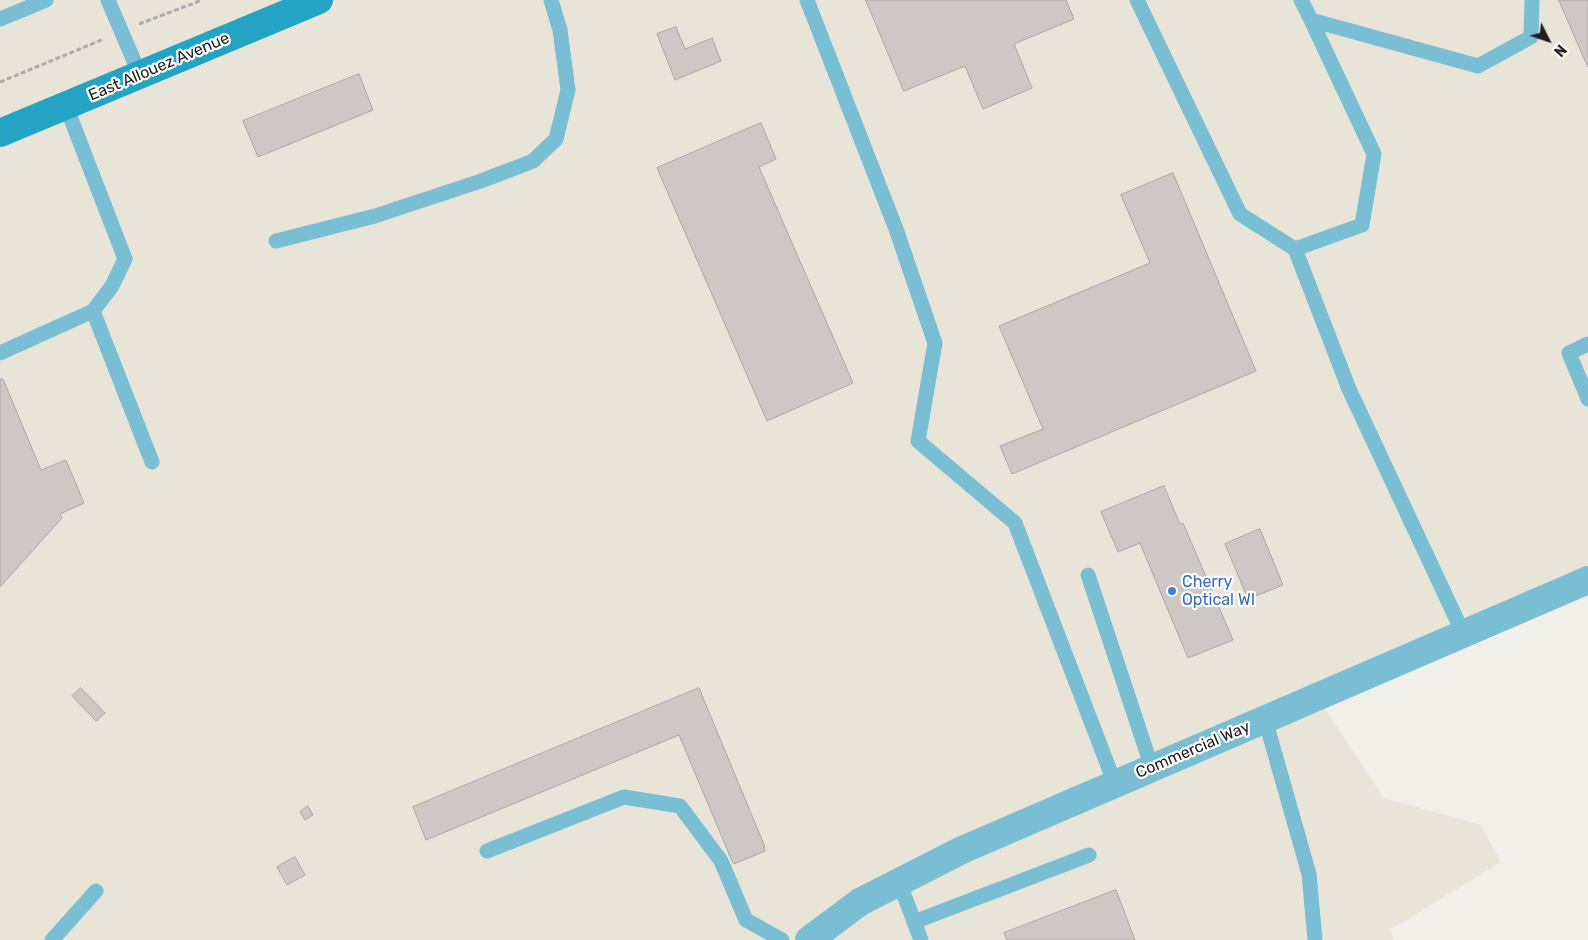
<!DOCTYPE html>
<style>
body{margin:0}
#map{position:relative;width:1588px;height:940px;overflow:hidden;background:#f1efea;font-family:Rubik,sans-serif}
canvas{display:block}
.north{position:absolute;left:1523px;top:15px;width:50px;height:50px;-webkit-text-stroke:4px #fff;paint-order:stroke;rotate:131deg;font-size:14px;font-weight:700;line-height:20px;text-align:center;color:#222120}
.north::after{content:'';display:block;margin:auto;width:18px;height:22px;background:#222120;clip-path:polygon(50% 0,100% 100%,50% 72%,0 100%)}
</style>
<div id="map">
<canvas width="1588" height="940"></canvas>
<div class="north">N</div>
</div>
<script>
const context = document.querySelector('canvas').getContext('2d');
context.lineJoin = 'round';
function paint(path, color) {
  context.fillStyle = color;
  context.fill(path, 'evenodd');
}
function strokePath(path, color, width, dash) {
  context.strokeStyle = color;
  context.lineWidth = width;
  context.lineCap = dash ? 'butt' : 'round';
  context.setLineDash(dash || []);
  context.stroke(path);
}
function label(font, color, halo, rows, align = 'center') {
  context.font = font + ' Rubik,sans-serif';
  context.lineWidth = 4.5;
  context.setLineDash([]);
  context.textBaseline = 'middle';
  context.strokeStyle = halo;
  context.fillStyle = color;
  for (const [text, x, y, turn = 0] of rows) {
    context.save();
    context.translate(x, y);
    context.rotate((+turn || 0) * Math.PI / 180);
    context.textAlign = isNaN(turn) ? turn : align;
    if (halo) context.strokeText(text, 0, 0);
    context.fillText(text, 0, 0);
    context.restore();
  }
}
const built = new Path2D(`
 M 0,0 L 1588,0 L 1588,580 L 1317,697 L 1384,798 L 1481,825 L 1501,862 L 1390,930 L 1394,940 L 0,940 Z`);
const building = new Path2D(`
 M 866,0 L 1066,0 L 1074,19 L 1014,44 L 1032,88 L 983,109 L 965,66 L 904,91 Z
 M 1559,0 L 1588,0 L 1588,67 L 1586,63 Z
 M 676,27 L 685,49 L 712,38 L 721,61 L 675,80 L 657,34 Z
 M 359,74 L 373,110 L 258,157 L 243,121 Z
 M 761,123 L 776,159 L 759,167 L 853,383 L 767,421 L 657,168 Z
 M 1173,173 L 1256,371 L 1012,474 L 1000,446 L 1043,429 L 999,326 L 1150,263 L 1121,195 Z
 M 3,379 L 41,470 L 66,460 L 84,503 L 60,514 L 62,518 L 0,587 L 0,380 Z
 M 1164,486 L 1180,524 L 1183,523 L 1233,640 L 1188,658 L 1140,543 L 1118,552 L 1101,512 Z
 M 1260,529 L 1283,585 L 1248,599 L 1225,544 Z
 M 81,688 L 105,713 L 96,721 L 72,696 Z
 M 699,688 L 765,847 L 764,847 L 765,851 L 734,864 L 732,861 L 679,735 L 426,840 L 413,807 Z
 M 308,806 L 313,815 L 305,820 L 300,812 Z
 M 295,857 L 305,875 L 287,885 L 277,867 Z
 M 1116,890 L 1135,940 L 1007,940 L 1004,933 Z`);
const path = new Path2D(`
 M 139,24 L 202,0
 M 0,82 L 104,39`);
const lane = new Path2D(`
 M 108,0 L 140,75
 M 807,0 L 896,229 L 935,343 L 918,441 L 1015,523 L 1115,784
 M 1137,0 L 1240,214 L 1295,249 L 1349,389 L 1463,633
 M 1301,0 L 1311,20 L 1478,66 L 1531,37 L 1532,0
 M 0,19 L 46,0
 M 276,241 L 375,216 L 481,181 L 533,161 L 556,139 L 568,90 L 560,30 L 551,0
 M 1295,249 L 1362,225 L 1374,154 L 1311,20
 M 93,311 L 152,462
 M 1588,344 L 1569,353 L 1588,399
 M 0,353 L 93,311 L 112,286 L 125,259 L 66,106
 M 1088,575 L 1152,768
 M 1265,719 L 1309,874 L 1315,940
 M 487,851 L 624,797 L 680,806 L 721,861 L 746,920 L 782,940
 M 899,882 L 921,940
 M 914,922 L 1089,855
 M 52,940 L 96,891`);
const street = new Path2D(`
 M 809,940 L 860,902 L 962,850 L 1588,580`);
const secondary = new Path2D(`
 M 0,133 L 319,0`);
const markers = [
 [1172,591,5,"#3f7fe0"]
];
const streetNames = [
 ["East Allouez Avenue",159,67,-23],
 ["Commercial Way",1193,750,-23]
];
const shopNames = [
 ["Cherry",1182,582],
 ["Optical WI",1182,600]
];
paint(built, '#e8e4d8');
paint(building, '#cdc7c6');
strokePath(building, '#aca6a5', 1);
strokePath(path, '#adaba7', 3, [5, 2.5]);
strokePath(lane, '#7abed4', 15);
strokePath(street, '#7abed4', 28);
strokePath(secondary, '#23a4c5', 28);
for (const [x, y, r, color] of markers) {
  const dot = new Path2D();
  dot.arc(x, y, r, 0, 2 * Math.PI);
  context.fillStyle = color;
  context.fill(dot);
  strokePath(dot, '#fff', 2);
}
label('16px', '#222120', '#fff', streetNames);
label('16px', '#366cbe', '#fff', shopNames, 'left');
</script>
